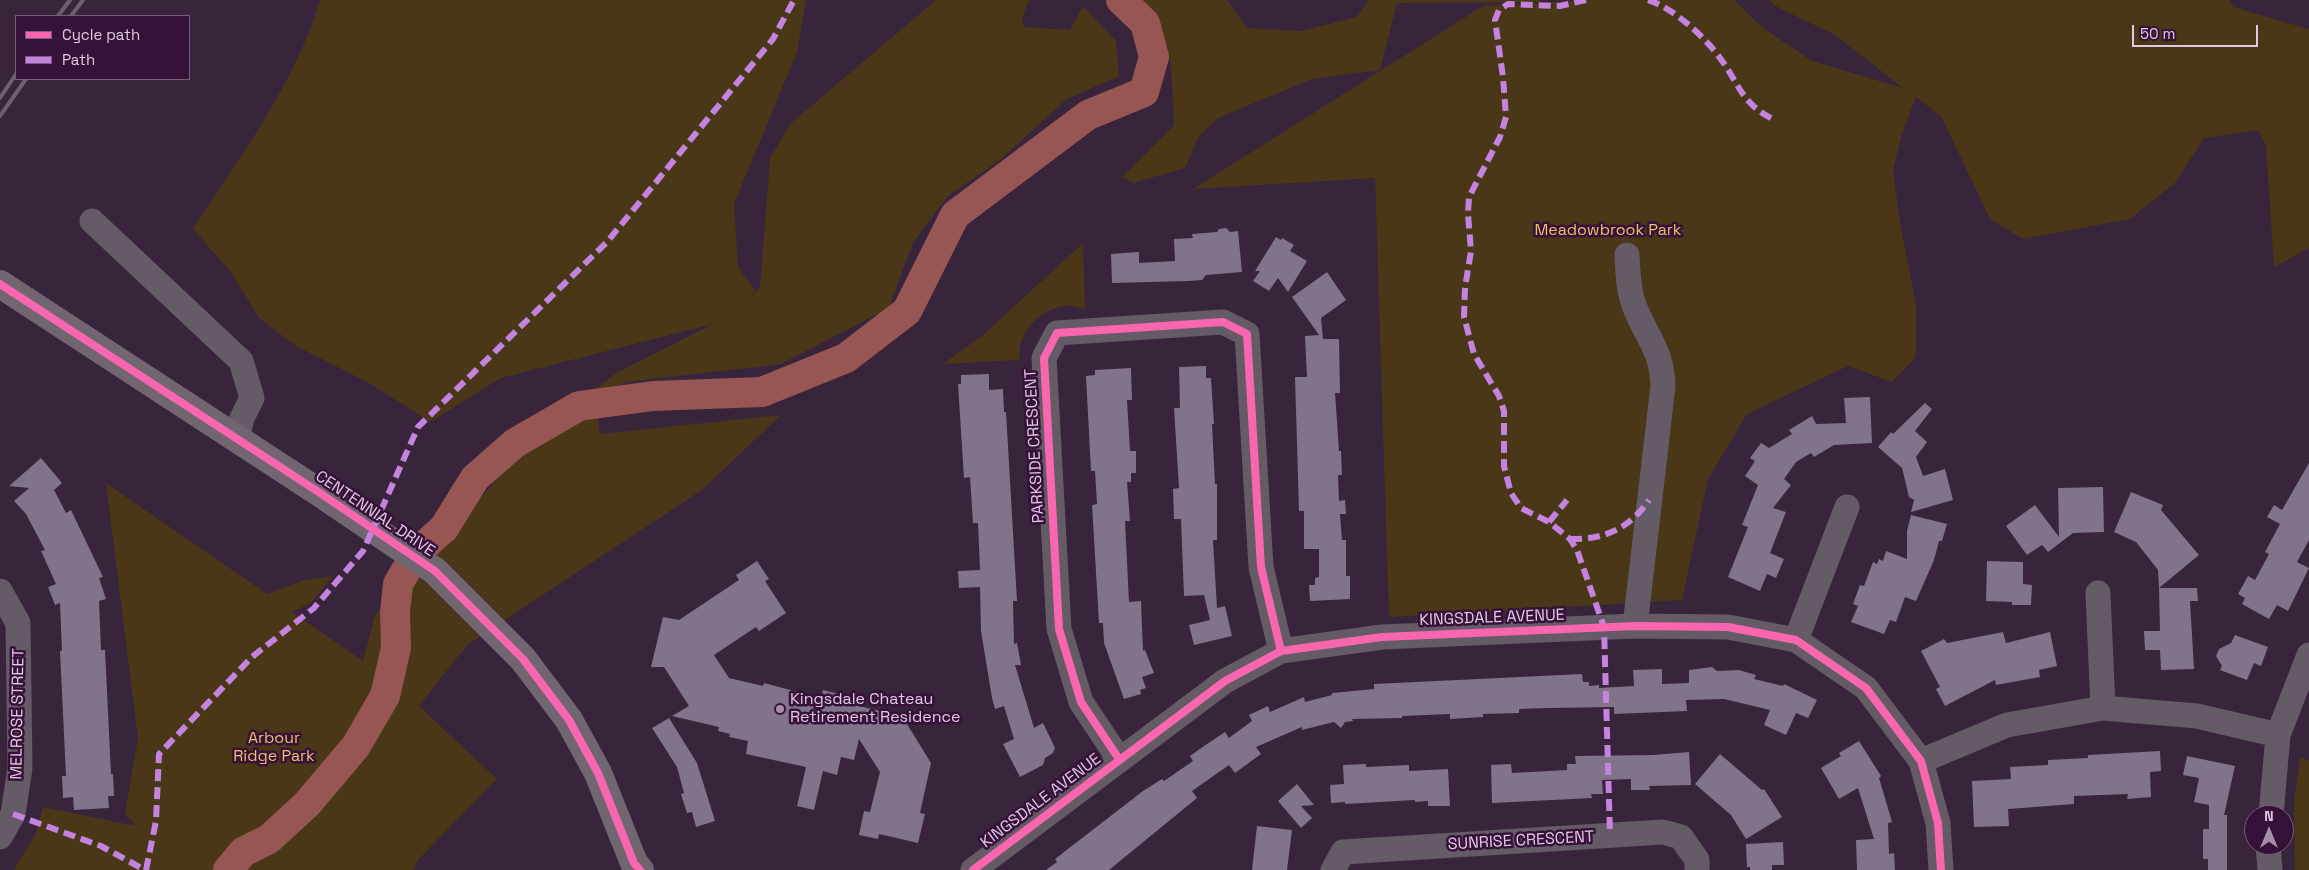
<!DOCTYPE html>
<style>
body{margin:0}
#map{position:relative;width:2309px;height:870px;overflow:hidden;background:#38243b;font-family:"Space Grotesk",sans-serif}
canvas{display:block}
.legend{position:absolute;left:15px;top:15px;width:175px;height:65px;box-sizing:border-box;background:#361139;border:1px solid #7a5b7d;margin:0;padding:6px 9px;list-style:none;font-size:15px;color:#e0c9e2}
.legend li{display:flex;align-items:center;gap:10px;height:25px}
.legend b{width:25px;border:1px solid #7a5b7d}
.north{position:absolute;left:2244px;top:805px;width:50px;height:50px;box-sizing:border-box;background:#361139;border:1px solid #7a5b7d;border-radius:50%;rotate:0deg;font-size:14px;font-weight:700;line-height:20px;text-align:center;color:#e0c9e2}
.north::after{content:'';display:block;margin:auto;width:18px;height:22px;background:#a58fa8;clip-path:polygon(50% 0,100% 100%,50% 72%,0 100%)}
.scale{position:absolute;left:2132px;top:25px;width:126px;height:22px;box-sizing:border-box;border:2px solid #e0c9e2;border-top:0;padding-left:6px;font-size:15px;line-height:18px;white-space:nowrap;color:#e0c9e2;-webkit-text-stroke:4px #361139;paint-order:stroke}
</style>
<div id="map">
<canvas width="2309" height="870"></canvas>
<ul class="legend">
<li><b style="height:6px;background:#f766af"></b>Cycle path</li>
<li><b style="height:6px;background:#c483df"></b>Path</li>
</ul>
<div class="north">N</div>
<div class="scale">50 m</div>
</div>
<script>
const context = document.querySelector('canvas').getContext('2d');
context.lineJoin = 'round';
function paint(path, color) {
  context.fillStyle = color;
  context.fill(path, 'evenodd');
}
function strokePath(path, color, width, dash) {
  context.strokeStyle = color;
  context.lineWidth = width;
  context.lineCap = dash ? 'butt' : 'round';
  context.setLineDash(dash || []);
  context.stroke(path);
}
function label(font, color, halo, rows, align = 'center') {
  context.font = font + ' "Space Grotesk",sans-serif';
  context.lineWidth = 5;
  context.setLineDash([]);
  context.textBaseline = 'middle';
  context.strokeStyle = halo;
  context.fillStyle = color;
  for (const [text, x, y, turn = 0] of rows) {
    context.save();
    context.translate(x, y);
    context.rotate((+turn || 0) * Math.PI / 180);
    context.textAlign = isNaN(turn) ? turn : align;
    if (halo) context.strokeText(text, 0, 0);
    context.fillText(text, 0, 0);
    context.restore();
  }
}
const green = new Path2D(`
 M 320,0 L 806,0 L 797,52 L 734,204 L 738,267 L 755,290 L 751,297 L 760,287 L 770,158 L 791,123 L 936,0 L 1029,0 L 1022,18 L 1024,27 L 1070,30 L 1083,6 L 1116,41 L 1119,76 L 1067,99 L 1000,160 L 948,196 L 913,242 L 889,308 L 781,364 L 626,382 L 595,399 L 600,434 L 781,415 L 702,490 L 467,645 L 419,706 L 497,779 L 418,860 L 413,870 L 14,870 L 35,835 L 43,807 L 136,826 L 125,813 L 138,738 L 106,483 L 267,594 L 304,580 L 333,576 L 311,603 L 292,612 L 363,661 L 375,615 L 542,429 L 618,372 L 713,324 L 501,378 L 430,422 L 371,384 L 296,346 L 260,319 L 230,271 L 193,229 C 240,156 295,84 320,0 Z
 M 1117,0 L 1227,0 L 1247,28 L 1301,31 L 1357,17 L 1368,0 L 1540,0 L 1540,2 L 1397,3 L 1380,70 L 1312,79 L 1218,118 L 1199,136 L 1185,168 L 1133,183 L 1122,177 L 1174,125 L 1171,65 L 1158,32 L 1133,20 Z
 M 1587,0 L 1734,0 L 1763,28 L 1812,61 L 1903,88 L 1835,35 L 1779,8 L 1768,0 L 2230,0 L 2233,7 L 2309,29 L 2309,248 L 2274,267 L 2266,146 L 2258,130 L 2204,138 L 2175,183 L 2130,219 L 2023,239 L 1990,219 L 1941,116 L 1916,97 L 1902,134 L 1893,170 L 1900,222 L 1916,305 L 1916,357 L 1892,382 L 1848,366 L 1747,414 L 1708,479 L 1682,600 L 1389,617 L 1375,178 L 1193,189 L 1483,6 Z
 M 1083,243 L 1085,309 C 1080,308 1074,306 1069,306 C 1042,306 1015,333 1020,360 L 943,364 L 983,335 Z
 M 2300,758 L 2309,760 L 2309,870 L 2295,870 L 2294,800 Z`);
const river = new Path2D(`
 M 228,870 L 243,852 L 269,839 L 307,804 L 356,746 L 385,696 L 396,648 L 395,612 L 398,584 L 416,553 L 444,528 L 475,478 L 515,443 L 579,406 L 653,396 L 762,392 L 846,358 L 907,311 L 955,215 L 1088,115 L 1144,92 L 1154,57 L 1145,23 L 1121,0`);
const building = new Path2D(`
 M 1226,228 L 1230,232 L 1238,231 L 1242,272 L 1206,275 L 1202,280 L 1189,281 L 1112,283 L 1111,254 L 1139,252 L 1139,263 L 1175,261 L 1174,239 L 1193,238 L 1192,234 L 1217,232 L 1219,229 Z
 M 1276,237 L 1281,240 L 1282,238 L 1294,245 L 1290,251 L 1307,261 L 1288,292 L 1278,278 L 1269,291 L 1253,281 L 1260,271 L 1255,271 Z
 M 1327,272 L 1346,300 L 1321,318 L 1323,339 L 1339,339 L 1340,393 L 1335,393 L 1339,451 L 1341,451 L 1342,475 L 1338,475 L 1339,501 L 1345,500 L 1346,514 L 1340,514 L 1342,540 L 1346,540 L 1346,576 L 1350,576 L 1350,599 L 1310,601 L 1309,585 L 1315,585 L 1315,578 L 1319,577 L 1319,549 L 1304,549 L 1304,511 L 1299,511 L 1295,377 L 1307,377 L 1305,336 L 1319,335 L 1292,297 Z
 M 1206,366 L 1206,378 L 1211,378 L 1214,424 L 1212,424 L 1215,484 L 1217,484 L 1217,540 L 1213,540 L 1217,608 L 1225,606 L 1232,636 L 1194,645 L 1189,625 L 1210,620 L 1204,595 L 1184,596 L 1181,519 L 1174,519 L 1173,489 L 1179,488 L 1174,408 L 1180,408 L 1179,367 Z
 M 1131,368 L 1132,400 L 1127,400 L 1130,451 L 1136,451 L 1136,473 L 1131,473 L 1131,482 L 1127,482 L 1130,521 L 1125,521 L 1129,602 L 1141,601 L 1143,651 L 1145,650 L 1154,673 L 1142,677 L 1146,688 L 1140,690 L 1141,694 L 1124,699 L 1104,643 L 1103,623 L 1099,623 L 1092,505 L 1097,504 L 1095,471 L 1091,471 L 1086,376 L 1095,375 L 1095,370 Z
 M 989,374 L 989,390 L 1003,389 L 1004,412 L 1006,412 L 1017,601 L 1013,601 L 1014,644 L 1017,643 L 1021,665 L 1015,665 L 1034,728 L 1043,723 L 1055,748 L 1053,753 L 1045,758 L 1043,765 L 1020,777 L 1003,744 L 1014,739 L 1004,706 L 995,709 L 992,698 L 981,631 L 980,587 L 959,588 L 958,571 L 980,570 L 978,523 L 973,523 L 970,477 L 964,478 L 958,384 L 961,384 L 961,375 Z
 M 1870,397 L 1872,443 L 1834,445 L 1814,457 L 1811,453 L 1796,462 L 1784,479 L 1791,485 L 1773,508 L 1786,512 L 1770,553 L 1784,559 L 1776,578 L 1767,574 L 1760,591 L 1728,577 L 1748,527 L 1742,525 L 1758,485 L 1745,476 L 1755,461 L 1750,458 L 1761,443 L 1769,448 L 1792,434 L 1789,430 L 1812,416 L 1816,424 L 1846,423 L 1844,398 Z
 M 1925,403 L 1932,409 L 1915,431 L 1927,442 L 1916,457 L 1923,476 L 1945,469 L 1953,500 L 1911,512 L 1914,500 L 1909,497 L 1902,468 L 1878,447 L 1891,432 L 1893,434 Z
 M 41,458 L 62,483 L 54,490 L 66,513 L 71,510 L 103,577 L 99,578 L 106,599 L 99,601 L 101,650 L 105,650 L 111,774 L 113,774 L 114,796 L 108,796 L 109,808 L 74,810 L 73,797 L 63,798 L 62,776 L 66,776 L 60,651 L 62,651 L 60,603 L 55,605 L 48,587 L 56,584 L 41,551 L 45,550 L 26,514 L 14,501 L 29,488 L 9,486 Z
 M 2309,463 L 2309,540 L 2297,562 L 2309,568 L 2288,611 L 2277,605 L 2269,619 L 2242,604 L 2245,598 L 2238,594 L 2248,576 L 2255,580 L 2269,554 L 2265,552 L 2280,524 L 2267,517 L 2274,505 L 2282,510 Z
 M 2103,487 L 2104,532 L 2073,533 L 2048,552 L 2042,545 L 2027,555 L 2006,526 L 2035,505 L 2059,537 L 2058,488 Z
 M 2131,492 L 2163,505 L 2161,510 L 2199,555 L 2159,588 L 2158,570 L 2136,542 L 2114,532 Z
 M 1911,515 L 1947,524 L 1942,541 L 1939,541 L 1934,560 L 1916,601 L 1905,597 L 1896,622 L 1890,620 L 1884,634 L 1851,622 L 1858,606 L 1853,604 L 1860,585 L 1864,586 L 1873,562 L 1877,564 L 1879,559 L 1883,561 L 1886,551 L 1907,559 L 1907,531 Z
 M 757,561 L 769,579 L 765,581 L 786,613 L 759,631 L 756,627 L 714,655 L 729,678 L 763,686 L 764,683 L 821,698 L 823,690 L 839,694 L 837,701 L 902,716 L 931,763 L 920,813 L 925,814 L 918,843 L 879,834 L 878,839 L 859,835 L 864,811 L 870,812 L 880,772 L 859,739 L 854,760 L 841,757 L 837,775 L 823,771 L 814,810 L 797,806 L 806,767 L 746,754 L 748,741 L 729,737 L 730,734 L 718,731 L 719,727 L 672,716 L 689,706 L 664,667 L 651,667 L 663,617 L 679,620 L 739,580 L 736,575 Z
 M 1987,561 L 2023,562 L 2023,584 L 2032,585 L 2031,605 L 2012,605 L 2012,602 L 1986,601 Z
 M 2159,588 L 2197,588 L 2198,601 L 2190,601 L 2194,669 L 2161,670 L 2160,650 L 2145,650 L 2144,631 L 2160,631 Z
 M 2003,632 L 2006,643 L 2050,632 L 2057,666 L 2039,670 L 2040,677 L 1996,685 L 1995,680 L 1945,706 L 1936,689 L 1940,687 L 1921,651 L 1944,639 L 1947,643 Z
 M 2235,635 L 2268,647 L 2261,666 L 2254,663 L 2247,680 L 2220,670 L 2222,666 L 2216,656 L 2219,649 L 2231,643 Z
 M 1712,667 L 1717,671 L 1739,670 L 1756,675 L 1754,679 L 1783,686 L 1784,684 L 1817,700 L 1808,718 L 1796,713 L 1786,735 L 1764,725 L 1770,710 L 1724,699 L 1686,700 L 1687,711 L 1614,714 L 1614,707 L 1548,708 L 1519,709 L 1519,713 L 1483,714 L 1483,717 L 1450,719 L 1450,714 L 1402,716 L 1402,718 L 1352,719 L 1353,721 L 1345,722 L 1341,728 L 1334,722 L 1302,730 L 1302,727 L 1256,747 L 1261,754 L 1235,773 L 1229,765 L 1192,791 L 1197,798 L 1109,870 L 1046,870 L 1057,862 L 1055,859 L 1143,791 L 1162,779 L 1164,781 L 1193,761 L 1190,756 L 1204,746 L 1225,732 L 1229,738 L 1252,721 L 1249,715 L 1268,706 L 1270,712 L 1304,697 L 1305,702 L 1332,695 L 1332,693 L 1374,689 L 1374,684 L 1582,674 L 1583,682 L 1589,682 L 1589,686 L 1599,685 L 1599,688 L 1634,686 L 1633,670 L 1662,669 L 1662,684 L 1689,683 L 1689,670 Z
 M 669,718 L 697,763 L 715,821 L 696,827 L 692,812 L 687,813 L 681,794 L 684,793 L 677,767 L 652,728 Z
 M 1859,741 L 1881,776 L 1879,778 L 1892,822 L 1888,823 L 1889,854 L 1894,853 L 1895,870 L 1857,870 L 1856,840 L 1874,839 L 1858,788 L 1839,799 L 1821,768 L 1841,756 L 1839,753 Z
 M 2160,751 L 2161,771 L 2150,772 L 2151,797 L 2127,799 L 2128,794 L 2074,796 L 2074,804 L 2008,809 L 2009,826 L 1974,827 L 1972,781 L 2011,779 L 2010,767 L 2048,765 L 2048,760 L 2088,758 L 2088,755 Z
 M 1689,752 L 1691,785 L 1649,786 L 1650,790 L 1631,790 L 1631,779 L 1602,780 L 1603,794 L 1591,794 L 1592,798 L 1492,803 L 1491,765 L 1511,764 L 1512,773 L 1567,770 L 1567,764 L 1576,764 L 1575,756 L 1653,755 Z
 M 1720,754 L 1762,790 L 1764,789 L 1782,817 L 1746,839 L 1731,815 L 1695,784 Z
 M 2187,756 L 2235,766 L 2224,815 L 2227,815 L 2227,870 L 2208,870 L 2208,859 L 2203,859 L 2203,829 L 2209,829 L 2209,805 L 2194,802 L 2199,778 L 2183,775 Z
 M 1366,764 L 1366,767 L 1409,765 L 1409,771 L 1448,769 L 1450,806 L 1428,806 L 1428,801 L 1415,802 L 1415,800 L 1345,804 L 1345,802 L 1331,803 L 1330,785 L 1344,784 L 1343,765 Z
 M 1297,784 L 1314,805 L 1301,806 L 1312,818 L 1301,828 L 1278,801 Z
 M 1257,826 L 1292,830 L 1287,870 L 1252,870 Z
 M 1783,842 L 1784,865 L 1772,865 L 1772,870 L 1750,870 L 1750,867 L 1747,867 L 1746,844 Z`);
const minor = new Path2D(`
 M 92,221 L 241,361 L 252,398 L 242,418 L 237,439
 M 1627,255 C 1628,271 1628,289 1634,305 C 1646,337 1662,349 1663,386 L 1635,626
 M 0,591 L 18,623 L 20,768 L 13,814 L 0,837
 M 2098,593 L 2103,708
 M 1796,640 L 1847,507
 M 1119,759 L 1081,702 L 1059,629 L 1044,358 L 1057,333 L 1223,322 L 1247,334 L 1261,567 L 1281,651
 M 1921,761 L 2007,725 L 2103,708 L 2197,716 L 2278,735
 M 2271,815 L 2278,735 L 2309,655
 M 2268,845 L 2270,870
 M 973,870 L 1225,681 L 1281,651 L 1382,637 L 1635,626 L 1728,627 L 1796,640 L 1866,688 L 1921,761 L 1938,823 L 1941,870
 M 1333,870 L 1343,852 L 1663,832 L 1681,837 L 1697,860 L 1697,870`);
const major = new Path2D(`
 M 0,284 L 317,491 L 435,571 L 523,659 L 569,720 L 598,773 L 634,863 L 640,870`);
const rail = new Path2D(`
 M 58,16 L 70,0
 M 71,16 L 83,0
 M 0,98 L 16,74
 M 0,116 L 26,79`);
const quiet = new Path2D(`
 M 1586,0 L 1560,6 L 1508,4 L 1499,10 L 1495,20 L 1503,77 L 1506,117 L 1500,137 L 1469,197 L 1468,214 L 1471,251 L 1465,288 L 1464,317 L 1474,354 L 1499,396 L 1504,411 L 1504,466 L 1511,493 L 1521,508 L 1549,522 L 1570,539 L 1577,550 L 1604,627 L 1610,835
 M 1648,0 C 1672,7 1705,37 1720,58 C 1740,85 1741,104 1775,120
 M 1549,522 L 1567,500
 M 1570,539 C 1604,540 1630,528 1649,500
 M 13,814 L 101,846 L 145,870
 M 146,870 L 156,821 L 159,754 L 252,657 L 314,608 L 363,551 L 418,427 L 607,242 L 773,39 L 794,0`);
const cycleway = new Path2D(`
 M 0,284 L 317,491 L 435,571 L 523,659 L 569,720 L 598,773 L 634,863 L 640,870
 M 1119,759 L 1081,702 L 1059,629 L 1044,358 L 1057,333 L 1223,322 L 1247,334 L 1261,567 L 1281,651
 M 973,870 L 1225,681 L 1281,651 L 1382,637 L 1635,626 L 1728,627 L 1796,640 L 1866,688 L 1921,761 L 1938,823 L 1941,870`);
const markers = [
 [780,709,5,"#a58fa8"]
];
const parkNames = [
 ["Meadowbrook Park",1608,231],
 ["Arbour",274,739],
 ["Ridge Park",274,757]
];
const streetNames = [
 ["PARKSIDE CRESCENT",1035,446,-93],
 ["CENTENNIAL DRIVE",375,514,34],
 ["KINGSDALE AVENUE",1492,618,-2],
 ["MELROSE STREET",18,714,-89],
 ["KINGSDALE AVENUE",1041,801,-37],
 ["SUNRISE CRESCENT",1521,841,-3]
];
const poiNames = [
 ["Kingsdale Chateau",790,700],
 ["Retirement Residence",790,718]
];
paint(green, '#493718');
strokePath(river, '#975654', 30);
paint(building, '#817389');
strokePath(minor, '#645b66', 25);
strokePath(major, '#706571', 28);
strokePath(rail, '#6b606b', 4);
strokePath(quiet, '#c483df', 6, [12, 6]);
strokePath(cycleway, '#f766af', 8);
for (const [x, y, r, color] of markers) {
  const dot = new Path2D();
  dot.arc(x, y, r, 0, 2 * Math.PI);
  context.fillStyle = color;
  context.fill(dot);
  strokePath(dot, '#361139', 2);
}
label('16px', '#edc165', '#361139', parkNames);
label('16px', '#e0c9e2', '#361139', streetNames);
label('16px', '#e0c9e2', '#361139', poiNames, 'left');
</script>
